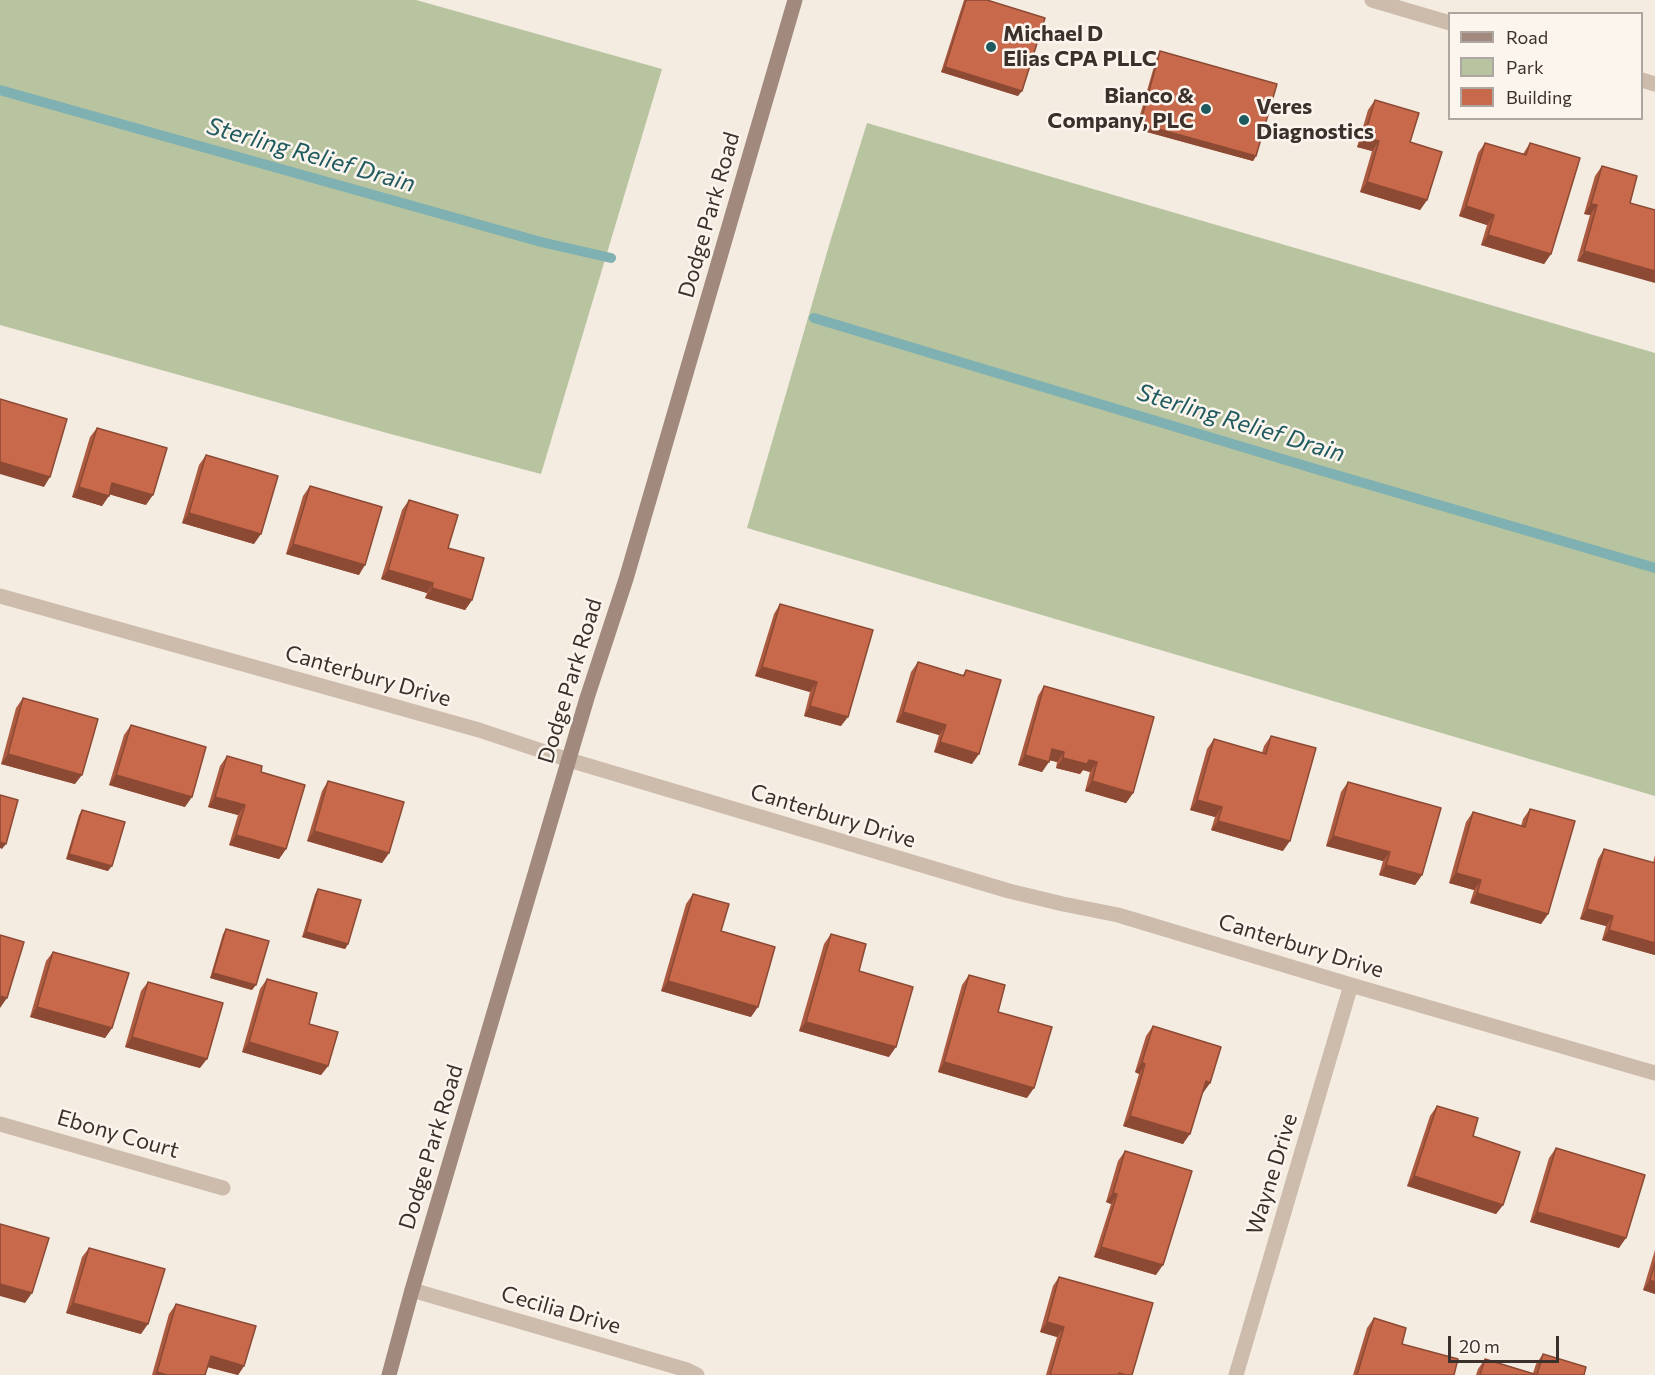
<!DOCTYPE html>
<style>
body{margin:0}
#map{position:relative;width:1655px;height:1375px;overflow:hidden;background:#f4ebe1;font-family:Commissioner,sans-serif}
canvas{display:block}
.legend{position:absolute;left:1448px;top:12px;width:195px;height:108px;box-sizing:border-box;background:#fbf5ee;border:2px solid #aea6a0;margin:0;padding:8px 10px;list-style:none;font-size:18px;color:#3b302b}
.legend li{display:flex;align-items:center;gap:12px;height:30px}
.legend b{width:30px;border:2px solid #aea6a0}
.scale{position:absolute;left:1448px;top:1336px;width:111px;height:27px;box-sizing:border-box;border:3px solid #3b302b;border-top:0;padding-left:8px;font-size:18px;line-height:21px;white-space:nowrap;color:#3b302b;-webkit-text-stroke:4px #fbf5ee;paint-order:stroke}
</style>
<div id="map">
<canvas width="1655" height="1375"></canvas>
<ul class="legend">
<li><b style="height:8px;background:#a18a7d"></b>Road</li>
<li><b style="height:16px;background:#b8c4a0"></b>Park</li>
<li><b style="height:16px;background:#c8694b"></b>Building</li>
</ul>
<div class="scale">20 m</div>
</div>
<script>
const context = document.querySelector('canvas').getContext('2d');
context.lineJoin = 'round';
function paint(path, color) {
  context.fillStyle = color;
  context.fill(path, 'evenodd');
}
function strokePath(path, color, width, dash) {
  context.strokeStyle = color;
  context.lineWidth = width;
  context.lineCap = dash ? 'butt' : 'round';
  context.setLineDash(dash || []);
  context.stroke(path);
}
function label(font, color, halo, rows, align = 'center') {
  context.font = font + ' Commissioner,sans-serif';
  context.lineWidth = 5;
  context.setLineDash([]);
  context.textBaseline = 'middle';
  context.strokeStyle = halo;
  context.fillStyle = color;
  for (const [text, x, y, turn = 0] of rows) {
    context.save();
    context.translate(x, y);
    context.rotate((+turn || 0) * Math.PI / 180);
    context.textAlign = isNaN(turn) ? turn : align;
    if (halo) context.strokeText(text, 0, 0);
    context.fillText(text, 0, 0);
    context.restore();
  }
}
const green = new Path2D(`
 M 0,0 L 416,0 L 662,69 L 541,474 L 387,433 L 0,325 Z
 M 867,123 L 1655,353 L 1655,796 L 747,528 L 830,242 Z`);
const stream = new Path2D(`
 M 0,90 L 541,242 L 611,258
 M 814,318 L 1319,470 L 1655,568`);
const street = new Path2D(`
 M 1372,0 L 1450,23
 M 1642,80 L 1655,84
 M 0,596 L 479,730 L 569,760 L 1009,891 L 1063,904 L 1118,915 L 1351,985 L 1655,1073
 M 0,1124 L 223,1188
 M 412,1290 L 687,1370 L 697,1375
 M 1236,1375 L 1351,985`);
const secondary = new Path2D(`
 M 389,1375 L 412,1290 L 587,698 L 626,579 L 795,0`);
const wall = new Path2D(`
 M 964,0 L 987,0 L 1018,96 L 941,72 Z
 M 1160,51 L 1256,156 L 1253,161 L 1136,129 L 1157,56 Z
 M 1375,100 L 1410,142 L 1427,200 L 1420,210 L 1360,192 L 1372,151 L 1357,147 L 1368,110 Z
 M 1485,143 L 1523,154 L 1530,143 L 1551,254 L 1544,264 L 1481,245 L 1487,225 L 1459,216 L 1478,153 Z
 M 1602,166 L 1637,176 L 1577,261 L 1590,215 L 1584,214 L 1595,176 Z
 M 97,428 L 146,505 L 109,494 L 102,506 L 72,497 L 90,437 Z
 M 206,455 L 254,544 L 182,523 L 199,465 Z
 M 310,486 L 359,575 L 286,554 L 303,496 Z
 M 409,500 L 448,548 L 472,600 L 465,610 L 425,598 L 427,593 L 381,579 L 402,510 Z
 M 780,604 L 841,726 L 804,716 L 810,692 L 755,676 L 774,614 Z
 M 918,662 L 963,675 L 966,670 L 972,764 L 934,752 L 939,735 L 896,722 L 911,672 Z
 M 1044,686 L 1133,793 L 1126,803 L 1085,791 L 1090,772 L 1083,770 L 1080,774 L 1056,768 L 1057,762 L 1049,760 L 1042,772 L 1018,765 L 1038,696 Z
 M 23,698 L 75,784 L 1,764 L 16,708 Z
 M 131,725 L 185,807 L 109,785 L 124,735 Z
 M 1271,736 L 1283,851 L 1211,830 L 1215,817 L 1190,810 L 1207,749 L 1214,739 L 1262,753 L 1264,746 Z
 M 227,756 L 261,772 L 286,849 L 279,859 L 229,845 L 238,815 L 208,807 L 220,766 Z
 M 328,781 L 389,853 L 382,863 L 307,841 L 322,791 Z
 M 1348,782 L 1422,875 L 1415,885 L 1379,875 L 1383,861 L 1326,846 L 1341,792 Z
 M 1530,809 L 1548,914 L 1541,924 L 1470,903 L 1474,890 L 1449,883 L 1466,822 L 1473,812 L 1521,826 L 1523,819 Z
 M 82,810 L 108,871 L 66,859 L 79,815 Z
 M 1604,849 L 1653,863 L 1655,855 L 1655,955 L 1602,940 L 1606,926 L 1580,919 L 1598,859 Z
 M 318,889 L 348,944 L 345,949 L 302,937 L 315,894 Z
 M 693,894 L 721,931 L 751,1017 L 661,991 L 686,904 Z
 M 226,929 L 252,990 L 210,978 L 223,934 Z
 M 831,934 L 859,971 L 889,1057 L 799,1031 L 824,944 Z
 M 53,952 L 112,1028 L 105,1038 L 30,1017 L 46,961 Z
 M 969,975 L 998,1012 L 1027,1098 L 938,1072 L 962,985 Z
 M 267,979 L 309,1024 L 328,1066 L 321,1075 L 242,1052 L 260,989 Z
 M 148,982 L 200,1068 L 125,1047 L 141,991 Z
 M 1153,1026 L 1210,1083 L 1203,1092 L 1183,1144 L 1123,1126 L 1139,1074 L 1135,1072 L 1146,1036 Z
 M 1437,1106 L 1473,1136 L 1503,1205 L 1496,1214 L 1407,1186 L 1430,1116 Z
 M 1556,1148 L 1619,1248 L 1530,1222 L 1549,1158 Z
 M 1125,1151 L 1156,1275 L 1094,1257 L 1111,1204 L 1106,1202 L 1118,1161 Z
 M 89,1248 L 141,1334 L 66,1313 L 82,1257 Z
 M 1655,1250 L 1655,1294 L 1643,1290 Z
 M 1059,1277 L 1132,1375 L 1046,1375 L 1057,1337 L 1040,1332 L 1053,1286 Z
 M 176,1304 L 244,1366 L 238,1375 L 207,1367 L 205,1375 L 152,1375 L 169,1314 Z
 M 1374,1318 L 1402,1344 L 1454,1375 L 1353,1375 L 1367,1328 Z
 M 1543,1354 L 1584,1375 L 1476,1375 L 1478,1369 L 1485,1359 L 1533,1373 L 1536,1364 Z`);
const shadedWall = new Path2D(`
 M 945,67 L 1022,91 L 1018,96 L 941,72 Z
 M 1140,124 L 1256,156 L 1253,161 L 1136,129 Z
 M 1364,137 L 1379,141 L 1372,151 L 1357,147 Z
 M 1367,182 L 1427,200 L 1420,210 L 1360,192 Z
 M 1591,204 L 1597,205 L 1590,215 L 1584,214 Z
 M 1466,206 L 1494,215 L 1487,225 L 1459,216 Z
 M 1488,235 L 1551,254 L 1544,264 L 1481,245 Z
 M 1584,251 L 1655,271 L 1655,283 L 1577,261 Z
 M 0,462 L 50,477 L 44,487 L 0,474 Z
 M 112,483 L 153,495 L 146,505 L 105,493 Z
 M 79,487 L 109,496 L 102,506 L 72,497 Z
 M 189,513 L 261,534 L 254,544 L 182,523 Z
 M 293,544 L 365,565 L 359,575 L 286,554 Z
 M 388,570 L 433,583 L 427,593 L 381,579 Z
 M 432,588 L 472,600 L 465,610 L 425,598 Z
 M 762,667 L 817,682 L 810,692 L 755,676 Z
 M 810,706 L 848,717 L 841,726 L 804,716 Z
 M 903,712 L 946,725 L 939,735 L 896,722 Z
 M 940,742 L 979,754 L 972,764 L 934,752 Z
 M 1052,749 L 1064,752 L 1057,762 L 1045,759 Z
 M 8,754 L 82,775 L 75,784 L 1,764 Z
 M 1025,755 L 1049,762 L 1042,772 L 1018,765 Z
 M 1063,758 L 1089,760 L 1097,762 L 1090,772 L 1083,770 L 1080,774 L 1056,768 Z
 M 116,775 L 192,797 L 185,807 L 109,785 Z
 M 1092,781 L 1133,793 L 1126,803 L 1085,791 Z
 M 215,797 L 245,805 L 238,815 L 208,807 Z
 M 1197,800 L 1222,807 L 1215,817 L 1190,810 Z
 M 1218,821 L 1290,841 L 1283,851 L 1211,830 Z
 M 314,831 L 389,853 L 382,863 L 307,841 Z
 M 236,835 L 286,849 L 279,859 L 229,845 Z
 M 1333,836 L 1390,852 L 1383,861 L 1326,846 Z
 M 0,842 L 6,844 L 2,849 L 0,848 Z
 M 69,854 L 112,866 L 108,871 L 66,859 Z
 M 1386,865 L 1422,875 L 1415,885 L 1379,875 Z
 M 1456,873 L 1481,880 L 1474,890 L 1449,883 Z
 M 1477,893 L 1548,914 L 1541,924 L 1470,903 Z
 M 1587,909 L 1613,916 L 1606,926 L 1580,919 Z
 M 1609,930 L 1655,943 L 1655,955 L 1602,940 Z
 M 306,932 L 348,944 L 345,949 L 302,937 Z
 M 213,973 L 256,985 L 252,990 L 210,978 Z
 M 668,981 L 758,1007 L 751,1017 L 661,991 Z
 M 0,996 L 7,998 L 0,1008 Z
 M 37,1007 L 112,1028 L 105,1038 L 30,1017 Z
 M 806,1022 L 896,1047 L 889,1057 L 799,1031 Z
 M 132,1037 L 207,1059 L 200,1068 L 125,1047 Z
 M 249,1042 L 328,1066 L 321,1075 L 242,1052 Z
 M 944,1062 L 1034,1088 L 1027,1098 L 938,1072 Z
 M 1142,1062 L 1145,1064 L 1139,1074 L 1135,1072 Z
 M 1206,1081 L 1210,1083 L 1203,1093 L 1199,1091 Z
 M 1130,1116 L 1190,1134 L 1183,1144 L 1123,1126 Z
 M 1414,1176 L 1503,1205 L 1496,1214 L 1407,1186 Z
 M 1113,1193 L 1117,1194 L 1111,1204 L 1106,1202 Z
 M 1537,1212 L 1626,1238 L 1619,1248 L 1530,1222 Z
 M 1101,1247 L 1163,1265 L 1156,1275 L 1094,1257 Z
 M 1650,1280 L 1655,1282 L 1655,1294 L 1643,1290 Z
 M 0,1284 L 32,1293 L 25,1303 L 0,1296 Z
 M 73,1303 L 148,1324 L 141,1334 L 66,1313 Z
 M 1047,1322 L 1064,1327 L 1057,1337 L 1040,1332 Z
 M 211,1356 L 244,1366 L 238,1375 L 204,1366 Z
 M 157,1372 L 167,1375 L 155,1375 Z`);
const building = new Path2D(`
 M 966,0 L 987,0 L 1045,18 L 1022,91 L 945,67 Z
 M 1160,51 L 1277,84 L 1256,156 L 1140,124 Z
 M 1375,100 L 1419,113 L 1410,142 L 1442,152 L 1427,200 L 1367,182 L 1379,141 L 1364,137 Z
 M 1485,143 L 1526,155 L 1530,143 L 1580,158 L 1551,254 L 1488,235 L 1494,215 L 1466,206 Z
 M 1602,166 L 1637,176 L 1630,203 L 1655,210 L 1655,271 L 1584,251 L 1597,205 L 1591,204 Z
 M 0,399 L 67,419 L 50,477 L 0,462 Z
 M 97,428 L 167,448 L 153,495 L 112,483 L 109,496 L 79,487 Z
 M 206,455 L 278,476 L 261,534 L 189,513 Z
 M 310,486 L 382,507 L 365,565 L 293,544 Z
 M 409,500 L 458,515 L 448,548 L 484,558 L 472,600 L 432,588 L 433,583 L 388,570 Z
 M 780,604 L 873,630 L 848,717 L 810,706 L 817,682 L 762,667 Z
 M 918,662 L 964,676 L 966,670 L 1001,680 L 979,754 L 940,742 L 946,725 L 903,712 Z
 M 1044,686 L 1154,717 L 1133,793 L 1092,781 L 1097,762 L 1089,760 L 1087,764 L 1063,758 L 1064,752 L 1052,749 L 1049,762 L 1025,755 Z
 M 23,698 L 98,719 L 82,775 L 8,754 Z
 M 131,725 L 206,747 L 192,797 L 116,775 Z
 M 1271,736 L 1316,748 L 1290,841 L 1218,821 L 1222,807 L 1197,800 L 1214,739 L 1266,754 Z
 M 227,756 L 262,766 L 261,772 L 305,785 L 286,849 L 236,835 L 245,805 L 215,797 Z
 M 328,781 L 404,802 L 389,853 L 314,831 Z
 M 1348,782 L 1441,808 L 1422,875 L 1386,865 L 1390,852 L 1333,836 Z
 M 0,795 L 18,800 L 6,844 L 0,842 Z
 M 1530,809 L 1575,821 L 1548,914 L 1477,893 L 1481,880 L 1456,873 L 1473,812 L 1525,827 Z
 M 82,810 L 125,822 L 112,866 L 69,854 Z
 M 1604,849 L 1655,863 L 1655,943 L 1609,930 L 1613,916 L 1587,909 Z
 M 318,889 L 361,900 L 348,944 L 306,932 Z
 M 693,894 L 729,904 L 721,931 L 775,947 L 758,1007 L 668,981 Z
 M 226,929 L 269,941 L 256,985 L 213,973 Z
 M 831,934 L 866,944 L 859,971 L 913,987 L 896,1047 L 806,1022 Z
 M 0,935 L 24,942 L 7,998 L 0,996 Z
 M 53,952 L 129,973 L 112,1028 L 37,1007 Z
 M 969,975 L 1005,985 L 998,1012 L 1052,1027 L 1034,1088 L 944,1062 Z
 M 267,979 L 317,993 L 309,1024 L 338,1032 L 328,1066 L 249,1042 Z
 M 148,982 L 223,1003 L 207,1059 L 132,1037 Z
 M 1153,1026 L 1221,1047 L 1210,1083 L 1206,1081 L 1190,1134 L 1130,1116 L 1145,1064 L 1142,1062 Z
 M 1437,1106 L 1478,1118 L 1473,1136 L 1520,1152 L 1503,1205 L 1414,1176 Z
 M 1556,1148 L 1645,1175 L 1626,1238 L 1537,1212 Z
 M 1125,1151 L 1192,1171 L 1163,1265 L 1101,1247 L 1117,1194 L 1113,1193 Z
 M 0,1224 L 49,1238 L 32,1293 L 0,1284 Z
 M 89,1248 L 165,1269 L 148,1324 L 73,1303 Z
 M 1655,1263 L 1655,1282 L 1650,1280 Z
 M 1059,1277 L 1153,1303 L 1132,1375 L 1126,1375 L 1119,1373 L 1118,1375 L 1050,1375 L 1064,1327 L 1047,1322 Z
 M 176,1304 L 256,1326 L 244,1366 L 211,1356 L 205,1375 L 167,1375 L 157,1372 Z
 M 1374,1318 L 1406,1328 L 1402,1344 L 1458,1359 L 1454,1375 L 1357,1375 Z
 M 1543,1354 L 1586,1367 L 1584,1375 L 1480,1375 L 1485,1359 L 1537,1375 Z`);
const markers = [
 [991,47,6,"#1f5a5e"],
 [1206,109,6,"#1f5a5e"],
 [1244,120,6,"#1f5a5e"]
];
const poiNames = [
 ["Michael D",1003,34],
 ["Elias CPA PLLC",1003,59],
 ["Bianco &",1194,96,"right"],
 ["Company, PLC",1194,121,"right"],
 ["Veres",1256,107],
 ["Diagnostics",1256,132]
];
const streetNames = [
 ["Dodge Park Road",709,215,-74],
 ["Canterbury Drive",368,676,16],
 ["Dodge Park Road",570,681,-73],
 ["Canterbury Drive",833,816,17],
 ["Canterbury Drive",1301,946,17],
 ["Ebony Court",118,1134,16],
 ["Dodge Park Road",431,1147,-73],
 ["Wayne Drive",1272,1174,-73],
 ["Cecilia Drive",561,1310,16]
];
const waterNames = [
 ["Sterling Relief Drain",311,155,16],
 ["Sterling Relief Drain",1241,423,17]
];
paint(green, '#b8c4a0');
strokePath(stream, '#7fb0b2', 10);
strokePath(street, '#cdbbac', 15);
strokePath(secondary, '#a18a7d', 15);
paint(wall, '#ac5a40');
paint(shadedWall, '#8c4a34');
paint(building, '#c8694b');
strokePath(building, '#8c4a34', 1.5);
for (const [x, y, r, color] of markers) {
  const dot = new Path2D();
  dot.arc(x, y, r, 0, 2 * Math.PI);
  context.fillStyle = color;
  context.fill(dot);
  strokePath(dot, '#fbf5ee', 2);
}
label('bold 22px', '#3b302b', '#fbf5ee', poiNames, 'left');
label('22px', '#3b302b', '#fbf5ee', streetNames);
label('italic 24px', '#1f5a5e', '#fbf5ee', waterNames);
</script>
